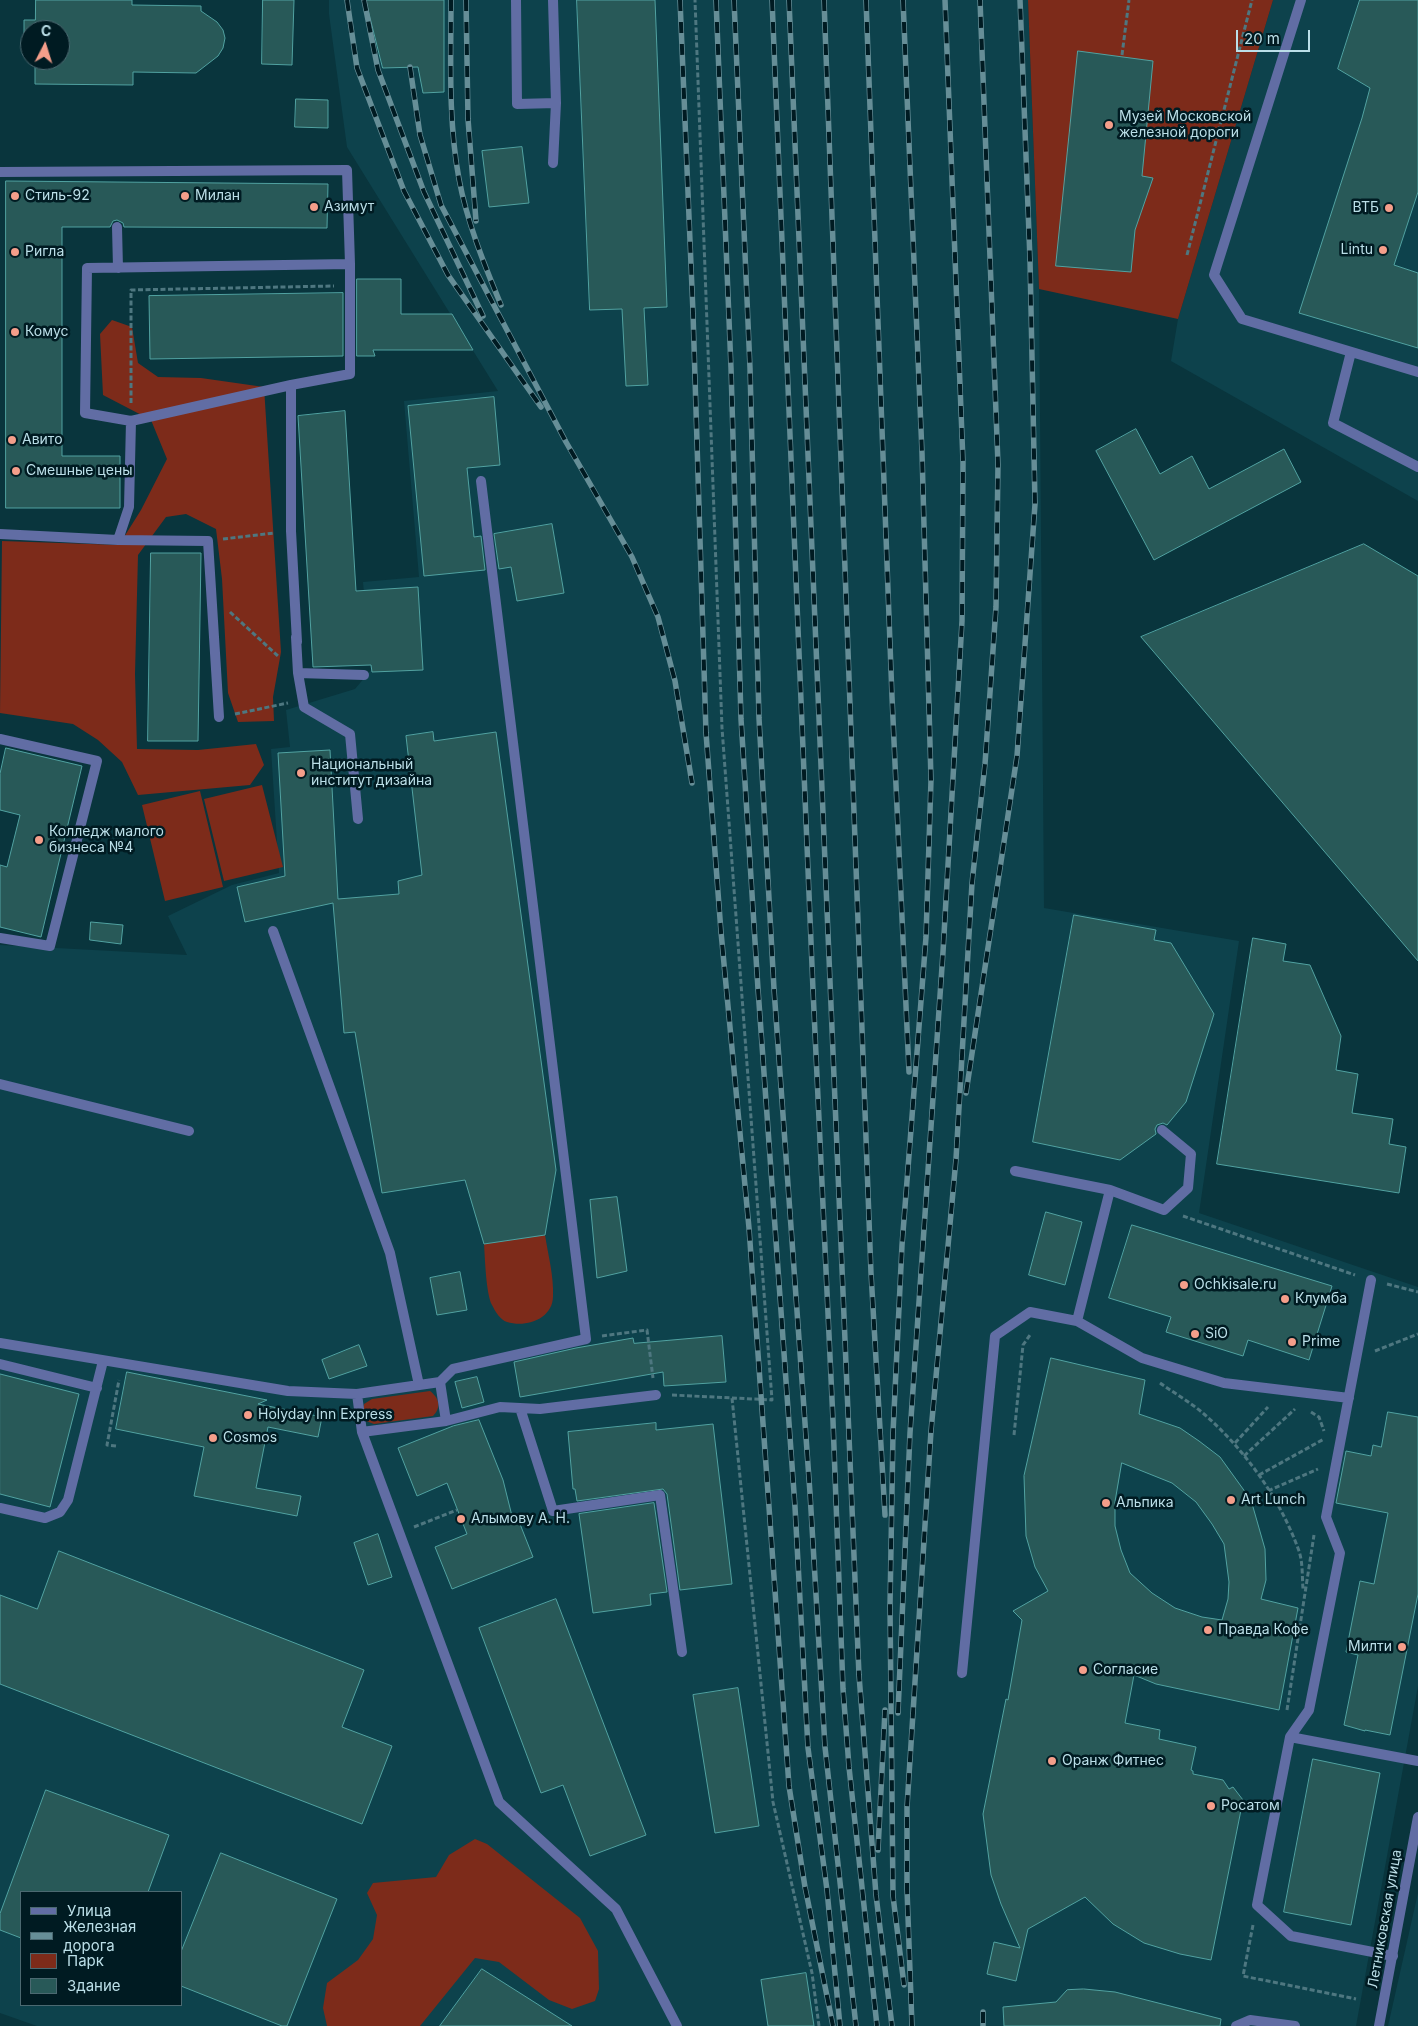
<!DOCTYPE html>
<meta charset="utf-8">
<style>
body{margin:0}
#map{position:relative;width:1418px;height:2026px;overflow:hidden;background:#09353d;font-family:Inter,sans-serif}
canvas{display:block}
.legend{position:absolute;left:20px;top:1891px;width:162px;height:115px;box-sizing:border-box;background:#001b22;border:1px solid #4b6971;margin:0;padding:6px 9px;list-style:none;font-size:15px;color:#bbdfe8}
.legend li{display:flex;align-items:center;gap:10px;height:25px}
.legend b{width:25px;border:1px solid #4b6971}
.north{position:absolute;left:20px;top:20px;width:50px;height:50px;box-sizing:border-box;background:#001b22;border:1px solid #4b6971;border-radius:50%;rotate:5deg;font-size:14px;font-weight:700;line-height:20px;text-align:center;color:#bbdfe8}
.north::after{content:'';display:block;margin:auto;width:18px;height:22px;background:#f49e8a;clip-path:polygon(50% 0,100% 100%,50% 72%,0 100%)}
.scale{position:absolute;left:1236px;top:30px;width:74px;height:22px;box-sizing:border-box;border:2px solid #bbdfe8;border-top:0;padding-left:6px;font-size:15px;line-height:18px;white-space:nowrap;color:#bbdfe8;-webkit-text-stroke:4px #001b22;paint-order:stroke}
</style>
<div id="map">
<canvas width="1418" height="2026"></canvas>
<ul class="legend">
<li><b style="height:6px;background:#616da4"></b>Улица</li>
<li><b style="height:6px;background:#668e97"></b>Железная дорога</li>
<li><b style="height:14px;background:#7d2b1a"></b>Парк</li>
<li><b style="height:14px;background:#285958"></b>Здание</li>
</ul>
<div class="north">С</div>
<div class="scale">20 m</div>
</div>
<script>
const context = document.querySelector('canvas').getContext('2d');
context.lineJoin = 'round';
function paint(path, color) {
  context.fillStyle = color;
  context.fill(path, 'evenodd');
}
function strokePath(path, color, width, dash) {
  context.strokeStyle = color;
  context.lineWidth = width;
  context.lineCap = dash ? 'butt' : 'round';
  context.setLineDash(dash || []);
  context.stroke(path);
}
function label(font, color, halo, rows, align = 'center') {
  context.font = font + ' Inter,sans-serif';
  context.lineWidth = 5;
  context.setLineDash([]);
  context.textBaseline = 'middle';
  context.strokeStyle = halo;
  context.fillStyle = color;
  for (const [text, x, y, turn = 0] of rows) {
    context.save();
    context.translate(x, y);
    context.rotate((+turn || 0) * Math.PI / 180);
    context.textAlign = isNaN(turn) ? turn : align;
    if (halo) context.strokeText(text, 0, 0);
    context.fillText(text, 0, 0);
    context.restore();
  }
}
const built = new Path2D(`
 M 329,0 L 1028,0 L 1039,289 L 1044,908 L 1239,941 L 1199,1213 L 1418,1287 L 1418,1686 L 1356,2026 L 37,2026 L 0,2013 L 0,945 L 187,955 L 168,916 L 232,885 L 279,873 L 271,749 L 290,747 L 286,710 L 355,689 L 371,670 L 363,582 L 419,577 L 404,401 L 498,391 L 347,147 L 329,14 ZM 21,1892 L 181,1892 L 181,2005 L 21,2005 Z
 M 1273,0 L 1418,0 L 1418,501 L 1171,361 L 1178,319 Z
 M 1418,1893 L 1418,2026 L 1388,2026 Z`);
const green = new Path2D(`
 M 1028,0 L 1273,0 L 1178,319 L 1039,289 Z
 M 112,320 L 132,327 L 138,363 L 158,377 L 201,378 L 264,387 L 281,652 L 273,697 L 274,721 L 238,722 L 228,693 L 222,579 L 216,529 L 186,514 L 166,517 L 138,555 L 135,674 L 137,749 L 198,750 L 256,744 L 264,765 L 250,785 L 138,795 L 122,762 L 98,740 L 73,724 L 0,713 L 2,541 L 119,545 L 141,510 L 167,459 L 151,420 L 103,395 L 100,334 Z
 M 262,785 L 283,867 L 224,881 L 204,799 Z
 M 200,791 L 223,887 L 165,901 L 142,805 Z
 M 545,1235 C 548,1254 554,1277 553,1296 C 553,1319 526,1328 507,1322 C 500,1320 495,1311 492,1305 C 486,1294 485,1258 484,1244 Z
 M 430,1391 C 439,1398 442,1407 433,1416 L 374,1424 L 366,1421 L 362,1412 L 364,1404 L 372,1399 Z
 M 475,1839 L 487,1844 L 580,1918 L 598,1951 L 599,1989 L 595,2001 L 572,2009 L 549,2000 L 499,1962 L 475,1958 L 420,2026 L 327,2026 L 323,2008 L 327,1983 L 358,1960 L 373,1939 L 377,1915 L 367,1893 L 373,1883 L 436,1877 L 449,1855 Z`);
const building = new Path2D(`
 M 36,0 L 132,0 L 132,5 L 201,6 L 201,11 L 217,22 L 223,30 L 225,38 L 223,48 L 218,56 L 196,73 L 133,72 L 133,85 L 35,84 L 35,60 L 60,60 L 60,30 L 30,30 L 30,56 L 24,56 L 24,20 L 35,20 Z
 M 263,0 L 294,0 L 292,65 L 262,64 Z
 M 366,0 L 444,0 L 444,92 L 423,93 L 418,67 L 383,68 Z
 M 577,0 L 655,0 L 667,307 L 644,308 L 648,385 L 626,386 L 622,309 L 590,310 Z
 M 1360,0 L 1418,0 L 1418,192 L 1394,265 L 1418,273 L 1418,348 L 1299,313 L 1362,118 L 1370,88 L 1338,69 Z
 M 1078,51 L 1153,61 L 1142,176 L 1153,178 L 1135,230 L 1131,272 L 1056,266 Z
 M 296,99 L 328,100 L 328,128 L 295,127 Z
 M 522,147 L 529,203 L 489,207 L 482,151 Z
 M 6,181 L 328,184 L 327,228 L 124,227 L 123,223 L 117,220 L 113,221 L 110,227 L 62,227 L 62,456 L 120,456 L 120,508 L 6,508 Z
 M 357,279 L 401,279 L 401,314 L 452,314 L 473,350 L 373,350 L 375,356 L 357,356 Z
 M 343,293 L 343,356 L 150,359 L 149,296 Z
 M 494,397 L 500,465 L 467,468 L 474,537 L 481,536 L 485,570 L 424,576 L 408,406 Z
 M 345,411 L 356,591 L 418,587 L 423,670 L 372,672 L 371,665 L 313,667 L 298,416 Z
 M 1136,429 L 1160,474 L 1192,456 L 1209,489 L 1284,449 L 1301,482 L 1154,560 L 1096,451 Z
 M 552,524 L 564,593 L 517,601 L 511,567 L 499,569 L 494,534 Z
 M 1364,544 L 1418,576 L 1418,961 L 1141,637 Z
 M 151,553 L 201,553 L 198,741 L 148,741 Z
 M 433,732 L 434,741 L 496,732 L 556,1170 L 545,1235 L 484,1244 L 465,1180 L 382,1193 L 355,1032 L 344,1033 L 333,903 L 245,922 L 237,887 L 285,876 L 278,753 L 330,750 L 338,899 L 399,894 L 398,881 L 422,875 L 406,736 Z
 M 6,748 L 82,766 L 41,937 L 0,927 L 0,865 L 7,867 L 20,815 L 0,810 L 0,774 Z
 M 1074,915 L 1156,930 L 1154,940 L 1171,943 L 1214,1014 L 1186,1102 L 1167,1125 L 1163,1123 L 1157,1125 L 1155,1129 L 1156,1134 L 1120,1160 L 1033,1142 Z
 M 91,922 L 123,925 L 121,944 L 90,940 Z
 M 1253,938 L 1286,944 L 1283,961 L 1310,965 L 1341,1036 L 1336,1070 L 1358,1074 L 1352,1113 L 1393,1119 L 1389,1144 L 1406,1147 L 1399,1193 L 1217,1164 Z
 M 617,1197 L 627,1271 L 597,1278 L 590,1200 Z
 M 1046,1212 L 1082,1222 L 1065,1285 L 1029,1275 Z
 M 1132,1225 L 1332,1286 L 1309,1360 L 1248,1340 L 1243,1356 L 1166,1332 L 1171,1317 L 1109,1298 Z
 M 460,1272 L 467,1310 L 437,1315 L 430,1278 Z
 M 722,1336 L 726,1382 L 664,1386 L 663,1372 L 520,1397 L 514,1362 L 576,1348 L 633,1338 L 634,1343 Z
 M 359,1345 L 367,1366 L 329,1379 L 322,1360 Z
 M 1051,1358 L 1145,1380 L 1139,1414 L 1180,1428 L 1199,1441 L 1220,1457 L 1251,1500 L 1265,1549 L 1266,1580 L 1261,1599 L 1298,1608 L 1279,1710 L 1156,1684 L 1134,1675 L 1125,1723 L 1160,1730 L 1159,1739 L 1196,1747 L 1191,1770 L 1193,1771 L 1193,1774 L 1223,1780 L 1229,1789 L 1233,1787 L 1243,1800 L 1211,1960 L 1180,1954 L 1144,1943 L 1113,1924 L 1085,1897 L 1028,1929 L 1016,1981 L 987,1974 L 994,1942 L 1020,1948 L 1001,1904 L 991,1875 L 983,1814 L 1006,1699 L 1008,1700 L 1022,1620 L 1013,1611 L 1048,1591 L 1035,1567 L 1026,1536 L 1024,1476 ZM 1122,1463 L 1172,1483 L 1196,1502 L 1212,1524 L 1224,1544 L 1229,1582 L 1228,1599 L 1222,1620 L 1202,1617 L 1175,1608 L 1152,1593 L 1130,1573 L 1121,1550 L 1115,1526 L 1115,1502 Z
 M 127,1372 L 267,1400 L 258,1404 L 322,1417 L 318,1437 L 268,1427 L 256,1488 L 301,1496 L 297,1516 L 194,1496 L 204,1447 L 116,1429 Z
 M 0,1374 L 79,1394 L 50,1507 L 0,1494 Z
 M 477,1377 L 484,1402 L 462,1408 L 455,1382 Z
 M 1388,1412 L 1418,1417 L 1418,1594 L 1390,1735 L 1365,1730 L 1365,1731 L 1344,1725 L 1358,1655 L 1346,1652 L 1360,1581 L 1374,1584 L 1388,1513 L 1336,1503 L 1346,1451 L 1371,1456 L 1373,1445 L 1381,1447 Z
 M 479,1420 L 503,1480 L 513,1520 L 518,1519 L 533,1557 L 452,1589 L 435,1547 L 467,1534 L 447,1483 L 417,1496 L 398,1448 L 453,1426 Z
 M 656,1423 L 656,1430 L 713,1424 L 732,1584 L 680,1590 L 667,1494 L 663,1489 L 577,1501 L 575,1489 L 573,1489 L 568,1432 Z
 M 654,1503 L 667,1592 L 650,1594 L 651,1605 L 593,1613 L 579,1514 Z
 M 378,1534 L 392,1577 L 368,1585 L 354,1543 Z
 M 59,1551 L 364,1670 L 342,1727 L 392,1746 L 362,1824 L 0,1684 L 0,1595 L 37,1609 Z
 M 556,1599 L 646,1835 L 590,1856 L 563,1785 L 541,1793 L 479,1628 Z
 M 738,1688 L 759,1826 L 715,1833 L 693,1695 Z
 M 1313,1759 L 1380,1773 L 1351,1925 L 1284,1912 Z
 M 46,1790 L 169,1835 L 148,1892 L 21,1892 L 21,1938 L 0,1930 L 0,1914 Z
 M 221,1853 L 337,1899 L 287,2026 L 282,2026 L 181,1986 L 181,1952 Z
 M 482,1969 L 572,2026 L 440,2026 Z
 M 806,1973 L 814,2026 L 768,2026 L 761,1980 Z
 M 1084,1989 L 1115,1992 L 1221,2019 L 1220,2026 L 1004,2026 L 1003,2007 L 1056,2002 L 1067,1990 Z`);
const path = new Path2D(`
 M 1122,55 L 1129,0
 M 1187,255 L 1252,0
 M 131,403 L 131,290 L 334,286
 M 223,539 L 274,533
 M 230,612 L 279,657
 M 235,714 L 288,703
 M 1183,1216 L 1355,1275
 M 1387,1284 L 1418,1292
 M 602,1336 L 647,1330 L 653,1378
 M 1375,1351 L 1418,1334
 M 1160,1383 C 1174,1393 1190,1402 1204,1414 C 1245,1450 1280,1498 1299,1551 C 1303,1563 1302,1577 1303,1589
 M 672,1395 L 772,1400 L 722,728 L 695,0
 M 732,1398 L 773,1802 L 812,1973 L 819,2026
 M 1311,1412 L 1319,1417 L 1324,1431
 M 1014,1435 L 1023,1345 L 1030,1335
 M 1235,1443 L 1268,1407
 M 116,1446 L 107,1445 L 119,1380
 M 1244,1456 L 1295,1409
 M 1259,1475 L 1324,1439
 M 1268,1491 L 1318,1469
 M 414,1527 L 457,1510
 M 1287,1710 L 1314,1535
 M 1253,1925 L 1243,1976 L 1356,1999`);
const service = new Path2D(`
 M 516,0 L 517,104 L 556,103
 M 1301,0 L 1214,275 L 1242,319 L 1418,372
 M 553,163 L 556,103 L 553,0
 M 0,172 L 347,170 L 350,264 L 350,374 L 291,385
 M 117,227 L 118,268
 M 1351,352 L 1333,423 L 1418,467
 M 131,421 L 291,385 L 291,531 L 297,642
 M 0,534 L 118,540 L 129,507 L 131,421 L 85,413 L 87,268 L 350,264
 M 118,540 L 208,541 L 219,717
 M 296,637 L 298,673 L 364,675
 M 298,673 L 304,707 L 350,734 L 358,819
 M 0,739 L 97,761 L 50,946 L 0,938
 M 273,931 L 390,1253 L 419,1385
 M 0,1084 L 189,1131
 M 1015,1171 L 1110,1190 L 1164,1210 L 1188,1188 L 1191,1154 L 1162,1130
 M 1371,1280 L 1326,1517 L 1340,1553 L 1309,1710 L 1290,1737 L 1257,1905 L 1291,1936 L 1393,1956
 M 1077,1321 L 1110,1190
 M 0,1343 L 288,1391 L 357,1394
 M 0,1364 L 97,1388
 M 440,1382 L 453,1369 L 586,1339 L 481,481
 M 520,1408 L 553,1511 L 660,1495 L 682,1652
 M 446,1421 L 500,1407 L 540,1409 L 656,1395
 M 362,1432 L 446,1421 L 440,1382 L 357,1394 L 362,1432 L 499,1802 L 616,1909 L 677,2026
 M 0,1508 L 45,1518 L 60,1512 L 68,1500 L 103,1361
 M 962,1673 L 995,1336 L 1030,1312 L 1077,1321 L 1142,1358 L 1224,1383 L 1349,1398
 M 1290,1737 L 1418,1761
 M 1236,2026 L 1250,2020 L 1295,2026`);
const minor = new Path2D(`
 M 1379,2026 L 1418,1817`);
const rail = new Path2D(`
 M 347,0 L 357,68 L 404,191 L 448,275 L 541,407
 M 364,0 L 378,70 L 424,192 L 483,316
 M 451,0 C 451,59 448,120 459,179 C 467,222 484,264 501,305
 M 466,0 L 468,119 L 476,221
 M 680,0 L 693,313 L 706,733 L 721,932 L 749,1228 L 789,1786 L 805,1887 L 833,2026
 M 716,0 L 731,368 L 741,719 L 758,989 L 795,1507 L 808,1748 L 827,1890 L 840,2026
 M 734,0 L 750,368 L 759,718 L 774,989 L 810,1493 L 825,1747 L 856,2026
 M 772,0 L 813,990 L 833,1421 L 843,1689 L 849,1767 L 877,2026
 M 789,0 L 859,1675 L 876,1895 L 892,2026
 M 824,0 L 871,1273 L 885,1515
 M 866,0 L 892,697 L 909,1072
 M 903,0 L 922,453 L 931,780 L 926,937 L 902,1245 L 893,1433 L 890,1606 L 893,1896 L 904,1985
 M 410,67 L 420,135 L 441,205 L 566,442 L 632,557 L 658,617 L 675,681 L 692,783
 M 966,1093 L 1017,756 L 1035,504 L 1030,260 L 1020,0
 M 898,1713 L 910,1433 L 943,952 L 962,621 L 963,462 L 945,0
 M 878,1850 L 885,1710
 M 983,2012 L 983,2026
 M 912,2026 L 907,1889 L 907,1807 L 931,1431 L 956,1159 L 972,883 L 985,764 L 996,607 L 998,464 L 980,0`);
const markers = [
 [1109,125,5,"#f49e8a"],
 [15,196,5,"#f49e8a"],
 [185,196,5,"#f49e8a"],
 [314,207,5,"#f49e8a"],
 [1389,208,5,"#f49e8a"],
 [1383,250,5,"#f49e8a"],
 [15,252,5,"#f49e8a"],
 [15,332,5,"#f49e8a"],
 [12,440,5,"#f49e8a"],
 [16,471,5,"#f49e8a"],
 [301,773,5,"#f49e8a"],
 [39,840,5,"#f49e8a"],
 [1184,1285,5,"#f49e8a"],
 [1285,1299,5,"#f49e8a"],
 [1195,1334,5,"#f49e8a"],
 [1292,1342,5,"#f49e8a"],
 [248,1415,5,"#f49e8a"],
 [213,1438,5,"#f49e8a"],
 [1231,1500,5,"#f49e8a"],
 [1106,1503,5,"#f49e8a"],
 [461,1519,5,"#f49e8a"],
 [1208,1630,5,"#f49e8a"],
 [1402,1647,5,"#f49e8a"],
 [1083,1670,5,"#f49e8a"],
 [1052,1761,5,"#f49e8a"],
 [1211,1806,5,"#f49e8a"]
];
const poiNames = [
 ["Музей Московской",1119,117],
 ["железной дороги",1119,133],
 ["Стиль-92",25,196],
 ["Милан",195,196],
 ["Азимут",324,207],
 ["ВТБ",1379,208,"right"],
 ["Lintu",1373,250,"right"],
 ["Ригла",25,252],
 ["Комус",25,332],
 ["Авито",22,440],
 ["Смешные цены",26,471],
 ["Национальный",311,765],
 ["институт дизайна",311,781],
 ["Колледж малого",49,832],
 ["бизнеса №4",49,848],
 ["Ochkisale.ru",1194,1285],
 ["Клумба",1295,1299],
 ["SiO",1205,1334],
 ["Prime",1302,1342],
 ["Holyday Inn Express",258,1415],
 ["Cosmos",223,1438],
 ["Art Lunch",1241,1500],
 ["Альпика",1116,1503],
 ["Алымову А. Н.",471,1519],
 ["Правда Кофе",1218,1630],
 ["Милти",1392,1647,"right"],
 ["Согласие",1093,1670],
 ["Оранж Фитнес",1062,1761],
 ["Росатом",1221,1806]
];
const streetNames = [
 ["Летниковская улица",1385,1919,-80]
];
paint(built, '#0d424c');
paint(green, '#7d2b1a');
paint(building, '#285958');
strokePath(building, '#51a2a1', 1);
strokePath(path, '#4e7780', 3, [5, 2.5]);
strokePath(service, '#616da4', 10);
strokePath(minor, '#616da4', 10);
strokePath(rail, '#668e97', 5.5);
strokePath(rail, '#001b22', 4, [11]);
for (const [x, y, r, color] of markers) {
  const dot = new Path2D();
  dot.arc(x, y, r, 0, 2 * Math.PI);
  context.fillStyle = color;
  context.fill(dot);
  strokePath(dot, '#001b22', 2);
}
label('14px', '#bbdfe8', '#001b22', poiNames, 'left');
label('14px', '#bbdfe8', '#001b22', streetNames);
</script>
